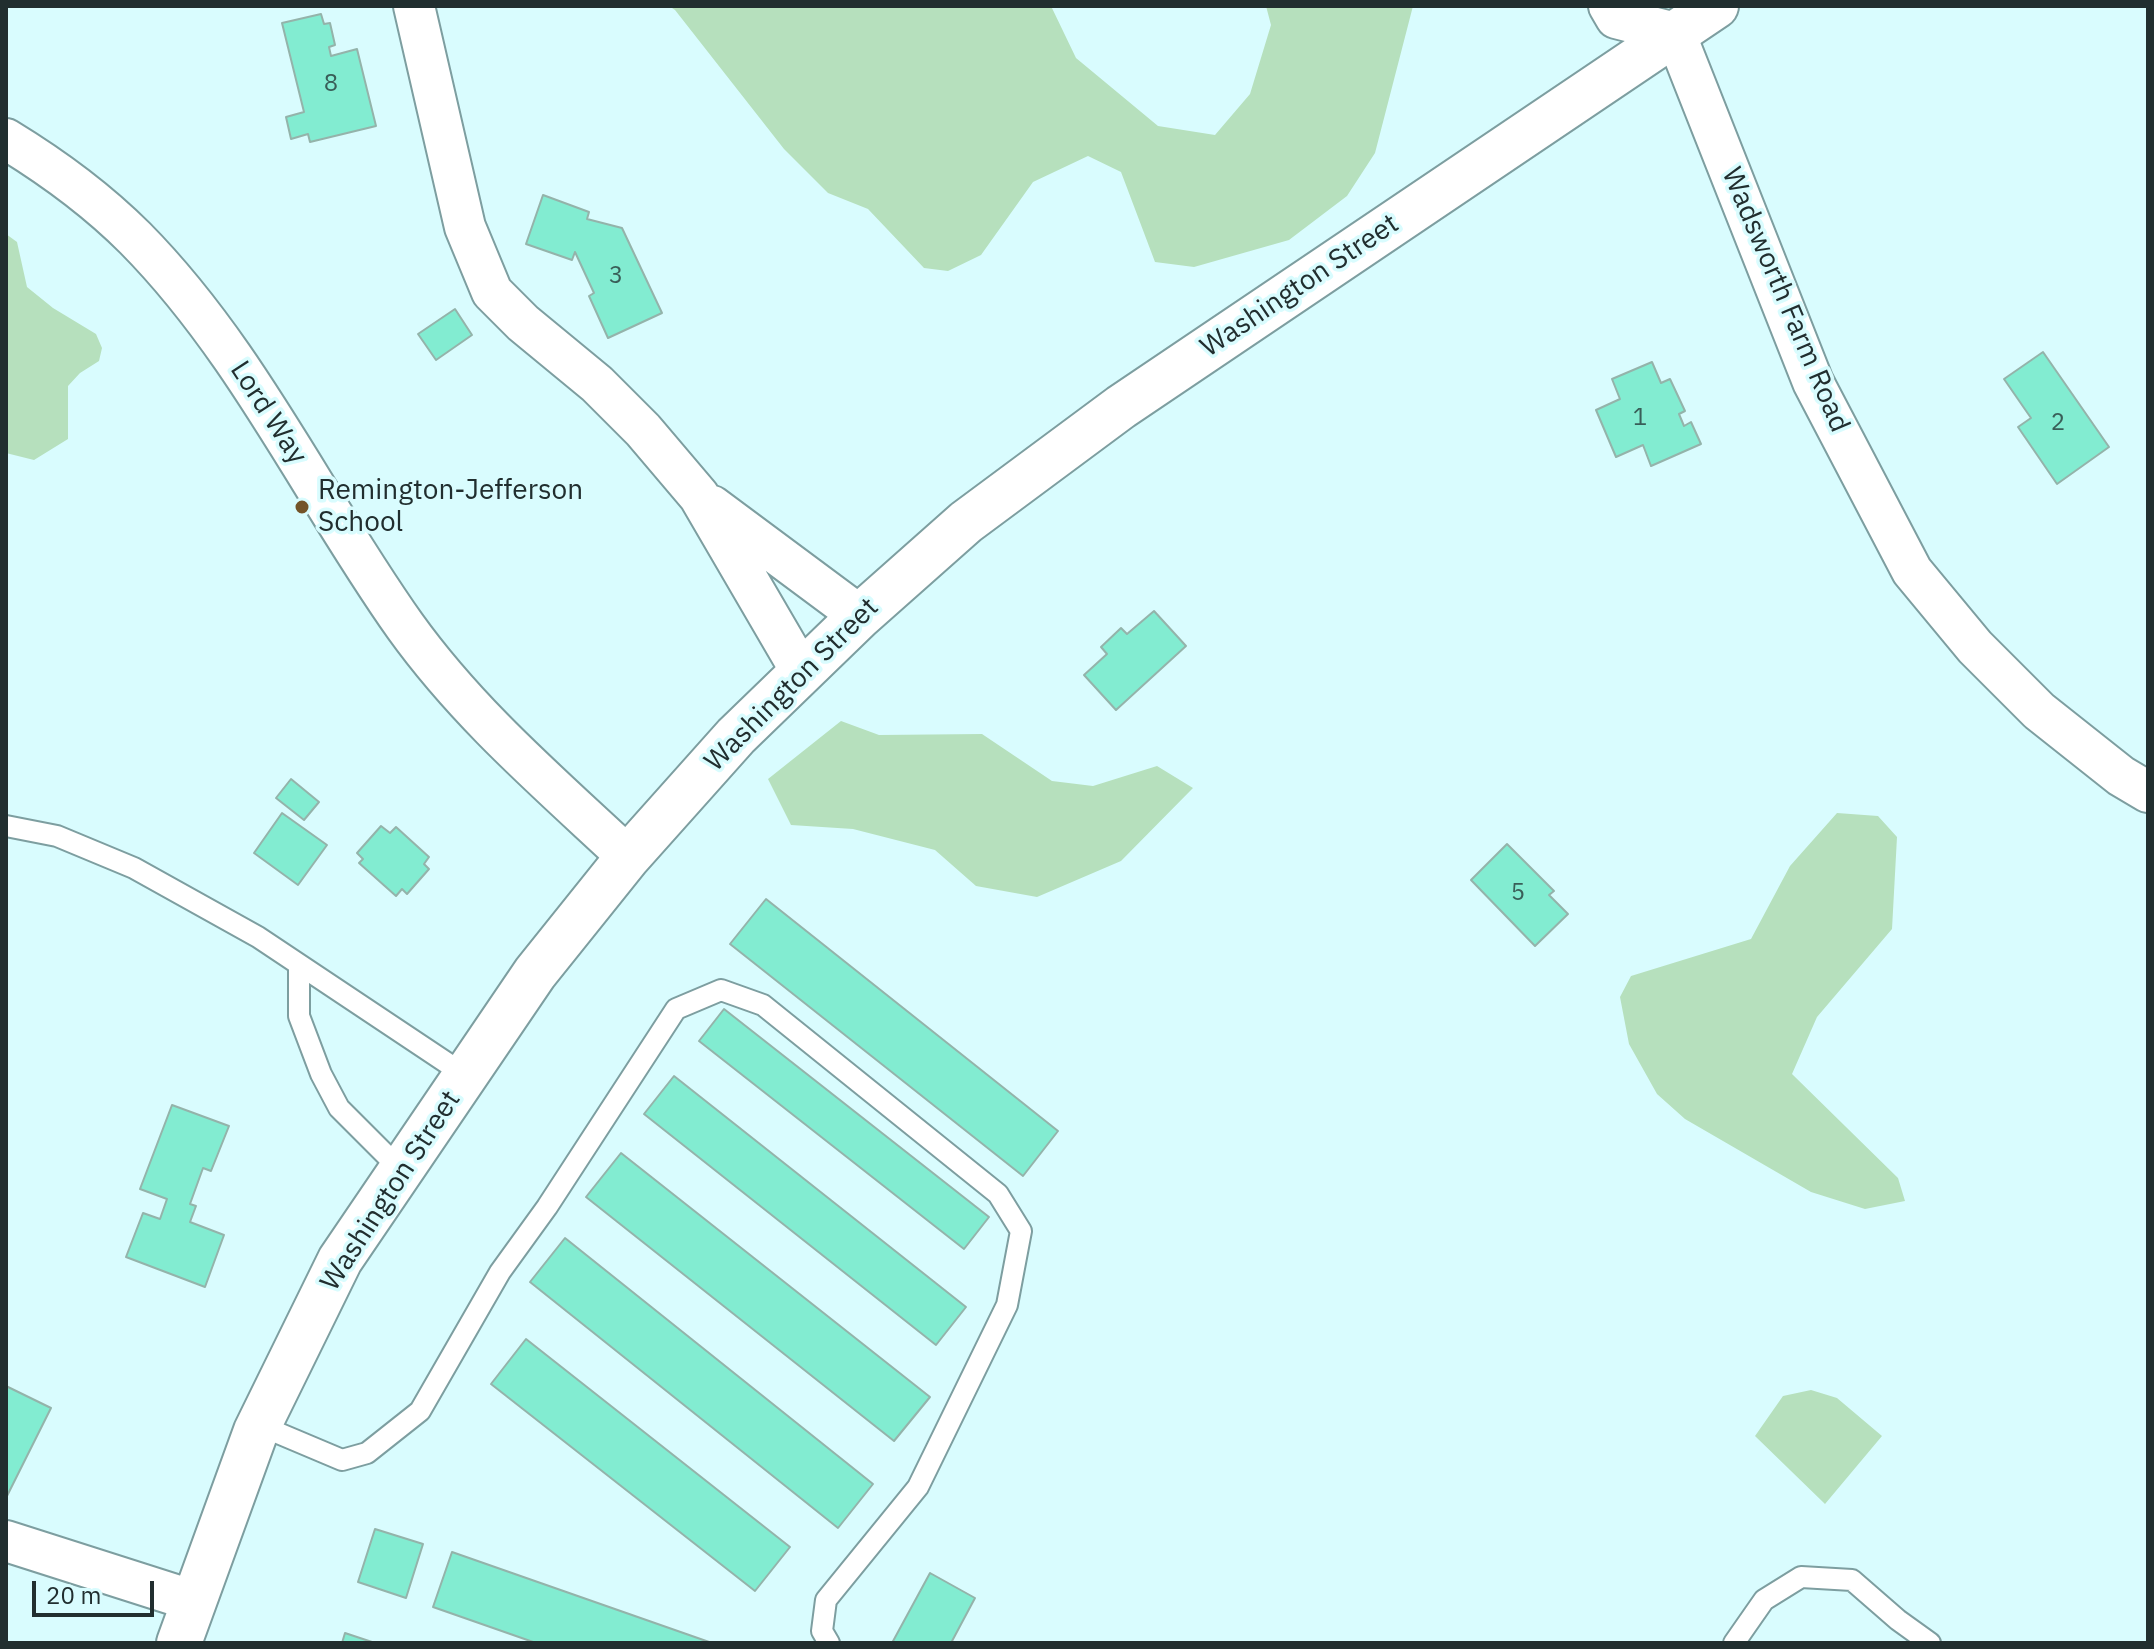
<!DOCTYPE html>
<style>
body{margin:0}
#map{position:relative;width:2154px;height:1649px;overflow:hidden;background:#d9fcfe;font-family:"IBM Plex Sans",sans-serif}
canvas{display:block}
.frame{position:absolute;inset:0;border:8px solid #212e2f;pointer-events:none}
.scale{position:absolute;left:32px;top:1581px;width:122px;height:36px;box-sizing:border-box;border:4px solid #212e2f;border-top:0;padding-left:10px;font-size:24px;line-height:28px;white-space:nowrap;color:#212e2f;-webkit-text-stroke:6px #d9fcfe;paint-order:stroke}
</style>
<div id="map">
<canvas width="2154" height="1649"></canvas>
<div class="frame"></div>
<div class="scale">20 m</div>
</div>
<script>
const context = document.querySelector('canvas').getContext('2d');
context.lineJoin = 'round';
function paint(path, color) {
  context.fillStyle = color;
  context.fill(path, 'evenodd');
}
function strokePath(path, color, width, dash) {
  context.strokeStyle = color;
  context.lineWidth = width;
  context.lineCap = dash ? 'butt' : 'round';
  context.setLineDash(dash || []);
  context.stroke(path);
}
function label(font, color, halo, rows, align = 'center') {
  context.font = font + ' "IBM Plex Sans",sans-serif';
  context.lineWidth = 7;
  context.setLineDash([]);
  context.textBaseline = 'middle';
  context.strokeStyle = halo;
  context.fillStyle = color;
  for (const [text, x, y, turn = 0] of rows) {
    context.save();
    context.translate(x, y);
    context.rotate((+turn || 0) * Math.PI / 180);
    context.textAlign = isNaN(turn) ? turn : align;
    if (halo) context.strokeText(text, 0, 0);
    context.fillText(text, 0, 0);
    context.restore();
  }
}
const green = new Path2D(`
 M 669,6 L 1051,6 L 1076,58 L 1158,126 L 1215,135 L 1250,94 L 1271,25 L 1266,6 L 1413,6 L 1375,153 L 1347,196 L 1289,240 L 1194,267 L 1155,262 L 1121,172 L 1088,156 L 1033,182 L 981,255 L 948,271 L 924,268 L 868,209 L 828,193 L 784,149 L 675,10 Z
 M 6,234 L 17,242 L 27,287 L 53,308 L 96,334 L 102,348 L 99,361 L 80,373 L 68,386 L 68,439 L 34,460 L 6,453 Z
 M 841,721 L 879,735 L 982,734 L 1052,781 L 1093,786 L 1157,766 L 1193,788 L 1121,861 L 1037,897 L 976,886 L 935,850 L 853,829 L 791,825 L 768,779 Z
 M 1837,813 L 1878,816 L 1897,837 L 1892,929 L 1817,1017 L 1792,1074 L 1898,1178 L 1905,1201 L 1865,1209 L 1811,1192 L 1685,1119 L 1657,1094 L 1629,1044 L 1620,997 L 1631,976 L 1751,939 L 1790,866 Z
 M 1811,1390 L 1837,1398 L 1882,1436 L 1825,1504 L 1755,1436 L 1783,1396 Z`);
const building = new Path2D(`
 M 321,14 L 324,24 L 330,23 L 335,45 L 329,47 L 331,56 L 357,49 L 376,126 L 310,142 L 308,134 L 291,139 L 286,117 L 304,112 L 282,23 Z
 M 543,195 L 589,212 L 587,219 L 622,228 L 662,313 L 608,338 L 589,296 L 594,293 L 575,252 L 572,260 L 526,244 Z
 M 455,309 L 472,335 L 436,360 L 418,334 Z
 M 2043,352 L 2109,447 L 2057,484 L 2018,427 L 2031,418 L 2004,379 Z
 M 1652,362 L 1661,383 L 1670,379 L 1685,411 L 1679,414 L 1684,426 L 1691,422 L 1701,444 L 1651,466 L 1643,445 L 1616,457 L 1596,410 L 1620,399 L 1612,379 Z
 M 1154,611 L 1186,646 L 1116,710 L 1084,675 L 1107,654 L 1101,647 L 1121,628 L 1127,634 Z
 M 291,779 L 319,802 L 304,820 L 276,798 Z
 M 282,813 L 327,845 L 298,885 L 254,853 Z
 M 381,826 L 390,833 L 396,827 L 429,857 L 424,864 L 429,869 L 407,894 L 402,889 L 396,896 L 359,863 L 363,859 L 357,853 Z
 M 1507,844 L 1554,891 L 1549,895 L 1568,914 L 1535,946 L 1471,880 Z
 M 766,899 L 1058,1131 L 1023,1176 L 730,944 Z
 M 724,1009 L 989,1217 L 964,1249 L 699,1041 Z
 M 674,1076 L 966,1307 L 936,1345 L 644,1114 Z
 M 172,1105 L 229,1126 L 211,1171 L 203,1168 L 190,1204 L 196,1206 L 190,1222 L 224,1235 L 205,1287 L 126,1257 L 143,1213 L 160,1219 L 167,1199 L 140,1189 Z
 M 621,1153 L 930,1397 L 894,1441 L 586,1197 Z
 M 565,1238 L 873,1484 L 838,1528 L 530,1282 Z
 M 526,1339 L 790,1547 L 755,1591 L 491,1384 Z
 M 6,1386 L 51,1408 L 7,1496 L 6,1495 Z
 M 375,1529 L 423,1544 L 406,1598 L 358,1582 Z
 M 452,1552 L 712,1643 L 536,1643 L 433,1607 Z
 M 930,1573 L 975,1598 L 951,1643 L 892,1643 Z
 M 345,1633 L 375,1643 L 342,1643 Z`);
const service = new Path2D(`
 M 6,826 L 57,836 L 134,868 L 258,937 L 465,1075
 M 299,965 L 299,1016 L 321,1074 L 339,1108 L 401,1170
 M 259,1425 L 342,1460 L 367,1453 L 420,1411 L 500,1272 L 547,1207 L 676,1009 L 721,990 L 763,1005 L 998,1194 L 1021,1231 L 1007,1305 L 918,1487 L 826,1600 L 822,1631 L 829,1643
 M 1734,1643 L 1764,1600 L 1801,1577 L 1852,1580 L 1898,1620 L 1930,1643`);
const minor = new Path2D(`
 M 414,6 L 465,227 L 492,292 L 523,323 L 597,384 L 643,430 L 699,496 L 801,671
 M 1609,6 L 1616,18 L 1675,33
 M 1675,33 L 1813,382 L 1912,571 L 1975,647 L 2039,711 L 2121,776 L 2148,792
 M 6,139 C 52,167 97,200 135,238 C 247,351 314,498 405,626 C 468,714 549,783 628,857
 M 712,506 L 860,616
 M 6,1541 L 194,1601`);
const secondary = new Path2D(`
 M 179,1643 L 256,1431 L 340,1260 L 535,973 L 628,857 L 736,736 L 860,616 L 966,522 L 1121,407 L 1716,6`);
const markers = [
 [302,507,8,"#735429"]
];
const numberNames = [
 ["8",331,84],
 ["3",616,276],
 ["1",1640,418],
 ["2",2058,423],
 ["5",1518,893]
];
const streetNames = [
 ["Washington Street",1300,286,-34],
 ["Wadsworth Farm Road",1785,300,67],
 ["Lord Way",268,413,57],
 ["Washington Street",792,685,-45],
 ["Washington Street",391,1191,-57]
];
const poiNames = [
 ["Remington-Jefferson",318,491],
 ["School",318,523]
];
paint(green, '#b6e0bd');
paint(building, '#82ecd1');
strokePath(building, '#94b3aa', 2);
strokePath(service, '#7d9ea0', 24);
strokePath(minor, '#7d9ea0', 44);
strokePath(secondary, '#7d9ea0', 48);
strokePath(service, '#fff', 20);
strokePath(minor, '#fff', 40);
strokePath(secondary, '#fff', 44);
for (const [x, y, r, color] of markers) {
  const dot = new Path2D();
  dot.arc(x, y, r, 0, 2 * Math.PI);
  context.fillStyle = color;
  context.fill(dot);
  strokePath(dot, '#d9fcfe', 3);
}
label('24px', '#395e58', null, numberNames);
label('28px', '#212e2f', '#d9fcfe', streetNames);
label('28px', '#212e2f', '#d9fcfe', poiNames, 'left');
</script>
